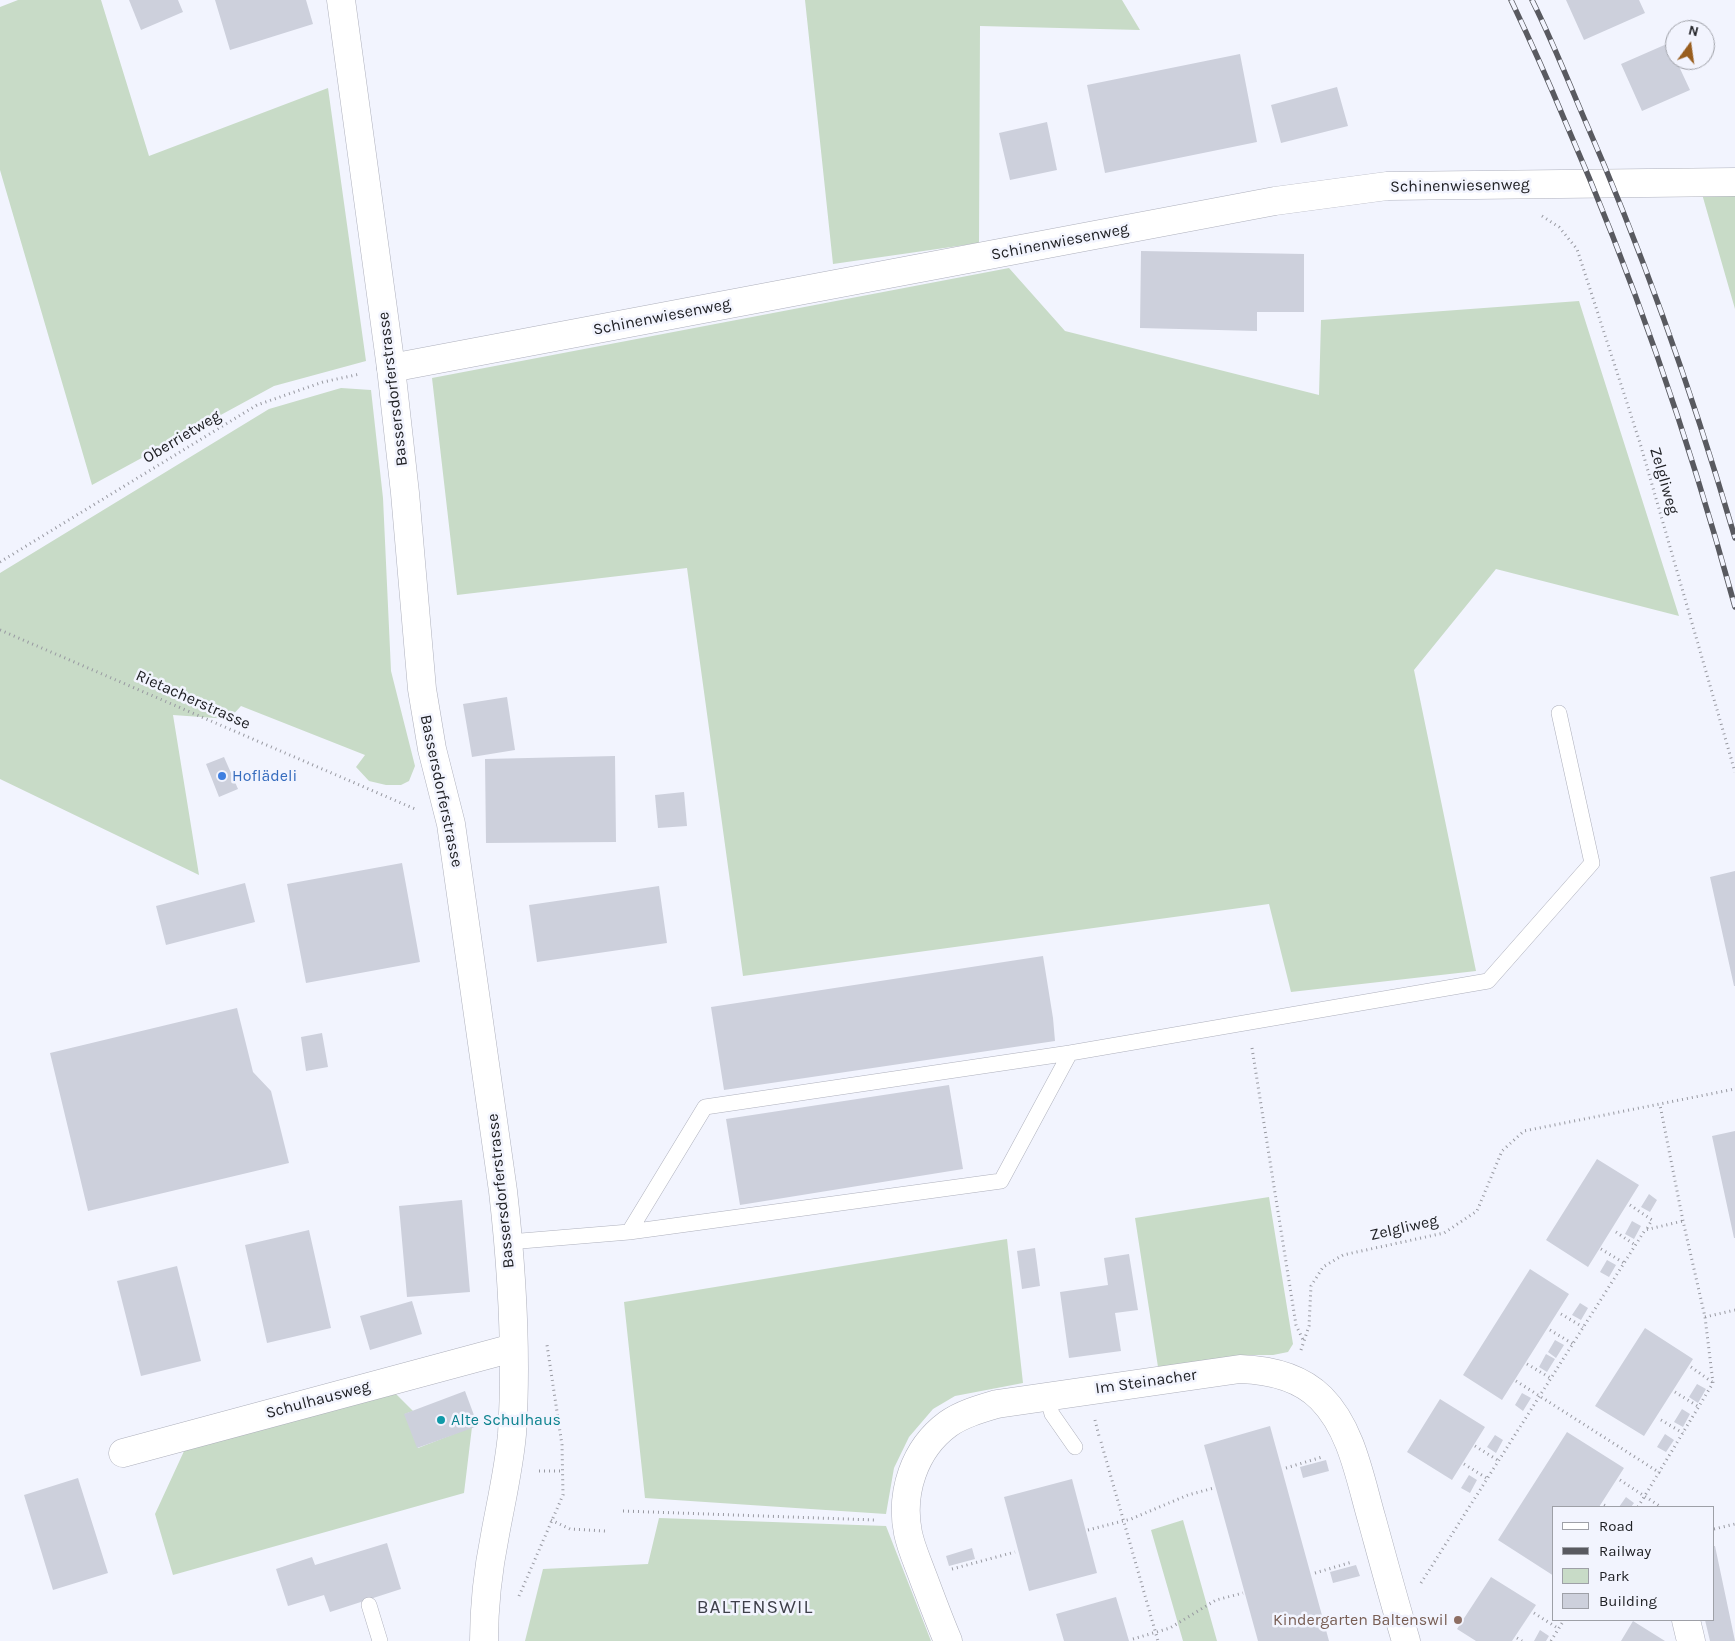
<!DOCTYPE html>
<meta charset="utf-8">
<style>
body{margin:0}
#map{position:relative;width:1735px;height:1641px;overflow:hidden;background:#f2f4fe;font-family:Karla,sans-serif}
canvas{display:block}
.legend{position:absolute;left:1552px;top:1506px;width:162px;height:115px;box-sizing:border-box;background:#f2f4fe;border:1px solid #9ea0a7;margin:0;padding:6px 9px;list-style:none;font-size:15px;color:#202125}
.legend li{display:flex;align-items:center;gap:10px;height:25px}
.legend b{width:25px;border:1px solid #9ea0a7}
.north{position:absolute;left:1665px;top:20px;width:50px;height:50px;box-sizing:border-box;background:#f2f4fe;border:1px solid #9ea0a7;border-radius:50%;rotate:14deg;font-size:14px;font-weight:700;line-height:20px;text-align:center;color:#202125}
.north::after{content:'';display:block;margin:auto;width:18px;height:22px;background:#995e1e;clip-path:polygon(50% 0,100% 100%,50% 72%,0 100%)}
</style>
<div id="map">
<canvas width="1735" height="1641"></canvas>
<ul class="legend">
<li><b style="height:6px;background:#fff"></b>Road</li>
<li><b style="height:6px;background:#595a60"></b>Railway</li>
<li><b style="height:14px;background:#c8dbc7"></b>Park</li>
<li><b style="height:14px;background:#cdd0dc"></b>Building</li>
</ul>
<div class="north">N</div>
</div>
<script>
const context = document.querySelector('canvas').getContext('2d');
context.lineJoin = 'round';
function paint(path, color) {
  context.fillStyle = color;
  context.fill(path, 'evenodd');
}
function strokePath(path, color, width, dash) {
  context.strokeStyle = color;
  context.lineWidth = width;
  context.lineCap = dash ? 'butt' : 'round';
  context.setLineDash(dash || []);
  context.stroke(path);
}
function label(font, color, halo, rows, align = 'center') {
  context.font = font + ' Karla,sans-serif';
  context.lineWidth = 5;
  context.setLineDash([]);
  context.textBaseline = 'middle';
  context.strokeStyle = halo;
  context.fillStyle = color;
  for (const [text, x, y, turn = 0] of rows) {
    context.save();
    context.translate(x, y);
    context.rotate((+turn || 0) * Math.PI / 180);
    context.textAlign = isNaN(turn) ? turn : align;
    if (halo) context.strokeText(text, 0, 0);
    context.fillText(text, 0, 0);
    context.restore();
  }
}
const green = new Path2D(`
 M 18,0 L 101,0 L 149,156 L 328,88 L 366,361 L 274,386 L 92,485 L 0,170 L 0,7 Z
 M 805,0 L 1122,0 L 1140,30 L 980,26 L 979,243 L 833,264 Z
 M 1702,194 L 1735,194 L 1735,309 Z
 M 1009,268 L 1065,331 L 1319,395 L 1321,320 L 1579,301 L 1679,616 L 1496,569 L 1414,670 L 1476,971 L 1291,992 L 1269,904 L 743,976 L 687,568 L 457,595 L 432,378 Z
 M 341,388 L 371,390 L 383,498 L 391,671 L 415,766 L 409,781 L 401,785 L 386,785 L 369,781 L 356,767 L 365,755 L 241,706 L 229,719 L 173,715 L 199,875 L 0,779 L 0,573 L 269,409 Z
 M 1269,1197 L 1293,1344 L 1288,1352 L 1273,1355 L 1245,1355 L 1158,1367 L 1135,1218 Z
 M 1007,1239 L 1023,1383 L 955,1396 L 933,1409 L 909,1437 L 894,1468 L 886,1514 L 645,1498 L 624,1302 Z
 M 396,1394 L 413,1411 L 405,1414 L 418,1448 L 472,1427 L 464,1493 L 173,1575 L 155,1514 L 185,1449 Z
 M 659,1518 L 886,1526 L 931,1641 L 525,1641 L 543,1569 L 648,1564 Z
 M 1183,1520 L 1217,1641 L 1183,1641 L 1151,1530 Z`);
const building = new Path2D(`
 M 129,0 L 178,0 L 183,12 L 141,30 Z
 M 215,0 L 306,0 L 313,24 L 230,50 Z
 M 1566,0 L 1639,0 L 1645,13 L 1584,40 Z
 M 1669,43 L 1675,60 L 1676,60 L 1690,90 L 1642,111 L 1621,64 Z
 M 1240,54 L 1257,142 L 1105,173 L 1087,85 Z
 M 1337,87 L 1348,126 L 1281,143 L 1271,105 Z
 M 1047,122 L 1057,170 L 1010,180 L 999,133 Z
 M 1141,251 L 1304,254 L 1304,312 L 1257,312 L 1257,331 L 1140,328 Z
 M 507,697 L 515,750 L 472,757 L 463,704 Z
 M 615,756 L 616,842 L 486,843 L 485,759 Z
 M 224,757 L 238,789 L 219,797 L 206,764 Z
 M 684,792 L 687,826 L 658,828 L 655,795 Z
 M 402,863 L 420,962 L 306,983 L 287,884 Z
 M 1735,871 L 1735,986 L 1734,986 L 1710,877 Z
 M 245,883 L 255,922 L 166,945 L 156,906 Z
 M 659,886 L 667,943 L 537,962 L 529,905 Z
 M 1043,956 L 1053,1018 L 1055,1041 L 724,1090 L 711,1007 Z
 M 237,1008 L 253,1072 L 271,1091 L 289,1163 L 88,1211 L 50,1053 Z
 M 322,1033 L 328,1067 L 306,1071 L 301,1037 Z
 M 949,1085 L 963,1169 L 740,1205 L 726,1119 Z
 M 1735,1131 L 1735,1238 L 1734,1238 L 1712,1136 Z
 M 1597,1159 L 1639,1185 L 1588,1267 L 1546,1240 Z
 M 1649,1194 L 1657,1200 L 1650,1212 L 1641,1207 Z
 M 462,1200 L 470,1292 L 407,1297 L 399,1206 Z
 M 1632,1221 L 1641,1226 L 1634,1239 L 1625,1234 Z
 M 309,1230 L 331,1328 L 267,1343 L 245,1245 Z
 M 1035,1248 L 1040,1286 L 1022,1289 L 1017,1251 Z
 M 1129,1254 L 1138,1310 L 1115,1313 L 1121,1351 L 1069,1358 L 1060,1292 L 1108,1285 L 1104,1258 Z
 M 1607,1260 L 1616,1265 L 1609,1277 L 1600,1272 Z
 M 177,1266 L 201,1361 L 141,1376 L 117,1281 Z
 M 1530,1269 L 1569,1294 L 1502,1400 L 1463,1375 Z
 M 412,1301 L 422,1334 L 370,1350 L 360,1316 Z
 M 1580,1303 L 1588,1308 L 1581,1320 L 1572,1315 Z
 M 1645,1328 L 1693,1359 L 1644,1436 L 1595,1406 Z
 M 1555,1340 L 1564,1345 L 1556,1358 L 1548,1352 Z
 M 1546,1354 L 1555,1359 L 1547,1372 L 1539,1367 Z
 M 1697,1384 L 1706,1389 L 1698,1403 L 1689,1397 Z
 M 465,1391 L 478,1426 L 417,1448 L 404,1414 Z
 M 1522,1393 L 1531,1398 L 1523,1411 L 1515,1405 Z
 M 1440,1399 L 1485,1427 L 1452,1480 L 1407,1452 Z
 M 1682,1409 L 1690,1414 L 1683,1427 L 1674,1422 Z
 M 1270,1426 L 1329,1641 L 1258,1641 L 1204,1445 Z
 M 1567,1432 L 1624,1468 L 1599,1507 L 1554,1507 L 1554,1576 L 1498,1540 Z
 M 1665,1434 L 1674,1440 L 1666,1452 L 1657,1447 Z
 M 1495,1435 L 1503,1440 L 1496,1453 L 1487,1447 Z
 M 1326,1460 L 1329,1471 L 1303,1478 L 1300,1467 Z
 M 1469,1475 L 1477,1480 L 1470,1493 L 1461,1488 Z
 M 78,1478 L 108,1573 L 53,1590 L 24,1495 Z
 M 1072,1479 L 1097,1573 L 1029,1591 L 1004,1497 Z
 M 1626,1497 L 1634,1503 L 1631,1507 L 1619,1507 Z
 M 387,1543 L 401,1589 L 330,1612 L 324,1595 L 288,1606 L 276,1569 L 312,1557 L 315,1565 Z
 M 1714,1546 L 1715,1546 L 1735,1641 L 1710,1641 L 1705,1620 L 1714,1620 Z
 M 972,1548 L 975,1559 L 949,1566 L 946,1556 Z
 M 1356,1565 L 1360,1576 L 1333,1583 L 1330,1572 Z
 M 1491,1577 L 1536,1605 L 1512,1641 L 1476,1641 L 1457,1629 Z
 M 1116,1597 L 1129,1641 L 1064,1641 L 1056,1614 Z
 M 1633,1621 L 1665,1641 L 1621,1641 Z
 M 1540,1630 L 1549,1636 L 1546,1641 L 1534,1641 Z`);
const path = new Path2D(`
 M 1542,216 L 1559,227 L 1577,249 L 1640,443 L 1735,772
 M 0,562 L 257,405 L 323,382 L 360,374
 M 0,630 L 415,809
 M 1252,1048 L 1296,1325 L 1304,1342
 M 1630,1205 L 1652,1220 L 1646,1230
 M 1616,1232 L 1635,1245
 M 1601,1249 L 1624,1263
 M 1561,1314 L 1583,1327
 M 1705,1317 L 1735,1310
 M 1550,1330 L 1573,1344
 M 1301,1350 L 1309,1326 L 1311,1286 L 1323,1267 L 1343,1255 L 1444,1233 L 1477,1211 L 1502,1151 L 1524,1131 L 1735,1089
 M 1527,1364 L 1552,1379
 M 1691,1367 L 1712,1382
 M 1516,1381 L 1660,1473
 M 1675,1392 L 1699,1407
 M 1095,1420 L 1099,1436
 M 1661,1420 L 1683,1433
 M 1101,1442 L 1158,1641
 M 1475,1446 L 1499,1461
 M 1464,1464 L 1488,1479
 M 1286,1468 L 1322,1457
 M 539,1471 L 563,1471
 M 1620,1480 L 1661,1507
 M 1604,1505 L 1608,1507
 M 1638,1507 L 1713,1383 L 1705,1317 L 1683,1221 L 1660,1105
 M 623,1511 L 875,1520
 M 551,1520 L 570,1529 L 605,1531
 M 1714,1529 L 1735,1524
 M 1088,1530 L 1131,1519 L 1188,1495 L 1214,1488
 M 952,1569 L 1015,1552
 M 1315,1573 L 1352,1562
 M 1421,1583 L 1645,1230 L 1683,1221
 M 519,1596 L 563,1495 L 562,1445 L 547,1345
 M 1534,1613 L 1559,1629
 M 1517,1638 L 1522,1641
 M 1133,1639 L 1170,1628 L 1216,1600 L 1243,1593
 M 1551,1641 L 1564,1620`);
const lane = new Path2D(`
 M 629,1232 L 705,1107 L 1070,1053
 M 509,1242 L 629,1232 L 1001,1181 L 1070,1053 L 1488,981 L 1592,863 L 1559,713
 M 1047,1396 L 1052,1414 L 1075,1447
 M 369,1605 L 380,1641`);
const street = new Path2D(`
 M 391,368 L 1275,201 L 1387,186 L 1735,182
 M 123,1453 L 513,1348
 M 1686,1620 L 1691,1641
 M 948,1641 C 939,1620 931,1598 923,1577 C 918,1563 911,1548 908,1533 C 900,1493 914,1449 948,1424 C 962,1414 980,1409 997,1404 L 1240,1369 C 1269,1370 1300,1377 1321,1398 C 1352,1429 1360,1479 1372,1520 C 1383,1560 1394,1601 1406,1641`);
const secondary = new Path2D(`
 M 341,0 L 391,368 L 405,493 L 422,689 L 432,749 L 451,824 L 503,1191 C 512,1270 517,1355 512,1434 C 509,1468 501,1502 495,1535 C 488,1570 484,1605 484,1641`);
const rail = new Path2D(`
 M 1511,0 C 1530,40 1548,80 1565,121 C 1634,279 1690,442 1735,607
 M 1532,0 C 1551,38 1567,78 1584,118 C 1644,255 1693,395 1735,538`);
const markers = [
 [222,776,5,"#3f7fe0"],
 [441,1420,5,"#0f9aa8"],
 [1458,1620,5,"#8d6e63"]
];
const streetNames = [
 ["Schinenwiesenweg",1460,186,-1],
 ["Schinenwiesenweg",1060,242,-11],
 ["Schinenwiesenweg",662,317,-11],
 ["Bassersdorferstrasse",393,389,-97],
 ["Oberrietweg",182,437,-31],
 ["Zelgliweg",1664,481,74],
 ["Rietacherstrasse",193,700,24],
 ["Bassersdorferstrasse",441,791,78],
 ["Bassersdorferstrasse",501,1191,-96],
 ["Zelgliweg",1404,1228,-13],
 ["Im Steinacher",1146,1382,-8],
 ["Schulhausweg",318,1400,-15]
];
const shopNames = [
 ["Hoflädeli",232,776]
];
const cultureNames = [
 ["Alte Schulhaus",451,1420]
];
const educationNames = [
 ["Kindergarten Baltenswil",1448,1620]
];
const quarterNames = [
 ["BALTENSWIL",755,1608]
];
paint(green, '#c8dbc7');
paint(building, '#cdd0dc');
strokePath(lane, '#aeb0bc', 16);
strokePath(street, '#aeb0bc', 29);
strokePath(secondary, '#aeb0bc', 29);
strokePath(path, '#9899a1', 3, [1, 4]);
strokePath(lane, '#fff', 15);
strokePath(street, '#fff', 28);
strokePath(secondary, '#fff', 28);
strokePath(rail, '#595a60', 5.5);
strokePath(rail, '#f2f4fe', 4, [11]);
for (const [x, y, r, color] of markers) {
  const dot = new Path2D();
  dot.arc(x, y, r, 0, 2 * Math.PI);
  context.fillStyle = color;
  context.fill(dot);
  strokePath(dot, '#f2f4fe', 2);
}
label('16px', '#202125', '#f2f4fe', streetNames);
label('16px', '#366cbe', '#f2f4fe', shopNames, 'left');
label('16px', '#0d838f', '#f2f4fe', cultureNames, 'left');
label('16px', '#785e54', '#f2f4fe', educationNames, 'right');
context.letterSpacing = '1px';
label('19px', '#3e404a', '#f2f4fe', quarterNames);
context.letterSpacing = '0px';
</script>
